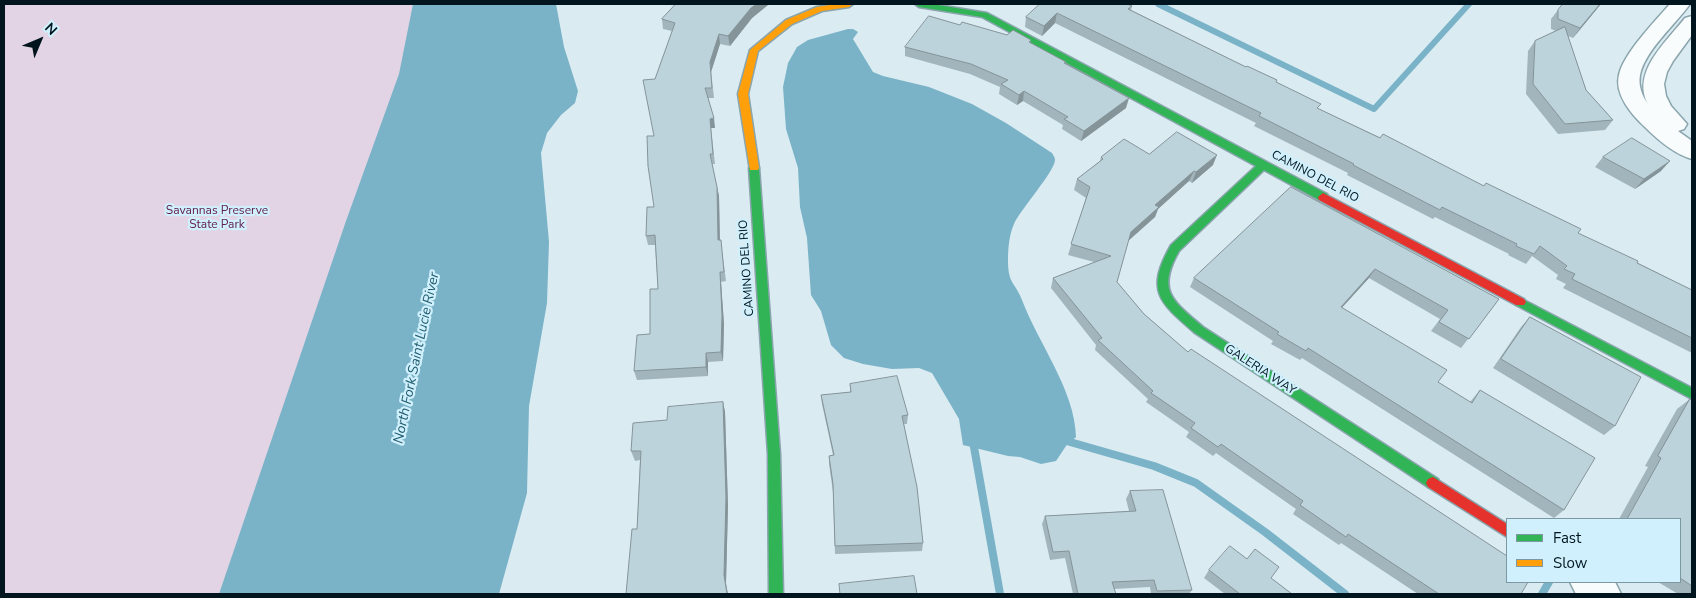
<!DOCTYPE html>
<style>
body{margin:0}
#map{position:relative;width:1696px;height:598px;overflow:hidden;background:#daebf2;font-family:"Nunito Sans",sans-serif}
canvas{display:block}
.frame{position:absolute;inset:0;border:5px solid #00151d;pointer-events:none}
.legend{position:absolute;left:1506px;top:518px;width:175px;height:65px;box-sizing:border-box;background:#cff0fc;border:1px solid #7c98a3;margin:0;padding:6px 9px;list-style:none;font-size:15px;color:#00151d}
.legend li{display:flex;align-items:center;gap:10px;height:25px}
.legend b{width:25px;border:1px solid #7c98a3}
.north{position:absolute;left:15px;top:15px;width:50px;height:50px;-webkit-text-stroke:4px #cff0fc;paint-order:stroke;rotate:45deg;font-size:14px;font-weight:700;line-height:20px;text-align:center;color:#00151d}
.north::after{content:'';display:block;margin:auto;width:18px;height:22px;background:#00151d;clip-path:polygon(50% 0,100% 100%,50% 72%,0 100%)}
</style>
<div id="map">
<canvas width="1696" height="598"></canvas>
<div class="frame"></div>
<ul class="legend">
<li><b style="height:6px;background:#30b455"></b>Fast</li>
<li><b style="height:6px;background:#ff9f0a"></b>Slow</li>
</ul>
<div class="north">N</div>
</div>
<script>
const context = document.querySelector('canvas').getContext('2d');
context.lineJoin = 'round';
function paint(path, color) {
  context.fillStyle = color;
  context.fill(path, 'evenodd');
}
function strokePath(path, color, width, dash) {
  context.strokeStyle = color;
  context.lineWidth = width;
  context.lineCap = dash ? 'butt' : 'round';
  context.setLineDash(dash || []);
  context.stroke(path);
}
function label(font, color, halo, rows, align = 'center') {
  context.font = font + ' "Nunito Sans",sans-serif';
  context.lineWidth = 4.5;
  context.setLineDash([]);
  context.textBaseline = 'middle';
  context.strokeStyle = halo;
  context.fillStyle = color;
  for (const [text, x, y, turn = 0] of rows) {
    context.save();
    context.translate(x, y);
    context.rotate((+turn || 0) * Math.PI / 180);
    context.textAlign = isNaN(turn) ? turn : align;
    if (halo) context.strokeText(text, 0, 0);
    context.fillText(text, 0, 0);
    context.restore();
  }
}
const green = new Path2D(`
 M 4,4 L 491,4 L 330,594 L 4,594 Z`);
const water = new Path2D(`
 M 413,4 L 556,4 L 564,47 L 578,91 L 575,103 L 561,115 L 547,133 L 541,153 L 549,242 L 547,303 L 529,406 L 527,493 L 499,594 L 219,594 L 346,221 L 399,74 Z
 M 848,29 L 853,29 L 858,32 L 853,39 L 873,72 L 883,76 L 929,87 L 972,104 L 1006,123 L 1052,153 C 1053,155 1055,157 1055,160 C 1055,171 1020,210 1014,224 C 1009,235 1008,249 1008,261 C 1008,284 1015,282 1022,300 C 1038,343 1075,390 1076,437 L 1066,446 L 1056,461 L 1041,464 L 1020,457 L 1008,456 L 963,445 L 959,419 L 932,373 L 919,368 L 892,369 L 863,364 L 844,358 L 831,345 L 821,311 L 811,295 L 807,238 L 800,207 L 798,168 L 786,129 L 783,87 L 788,63 L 797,47 L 808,40 Z`);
const streamFar1 = new Path2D(`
 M 1158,4 L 1374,109 L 1469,4`);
const stream = new Path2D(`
 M 1070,442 L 1154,466 L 1196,483 L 1265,532 L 1345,594
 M 974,447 L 1000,594
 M 1542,594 L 1549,582`);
const street = new Path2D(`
 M 1670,4 L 1690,4 C 1676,24 1645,50 1640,75 C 1638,85 1642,96 1648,104 C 1631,72 1667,41 1685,18 L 1692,16 L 1692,35 L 1673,61 L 1667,72 L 1664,84 L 1666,96 L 1671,106 L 1687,124 L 1684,129 L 1678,131 L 1692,141 L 1692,159 C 1674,154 1658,140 1645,127 C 1632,115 1614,94 1619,75 C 1623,54 1656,20 1670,4 Z
 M 1570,582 L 1615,582 L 1621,594 L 1576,594 Z`);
const fast = new Path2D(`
 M 915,4 L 932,4 L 987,13 L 1327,194 L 1328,197 L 1327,200 L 1319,200 L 1264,170 L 1179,251 C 1156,291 1173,301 1203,327 L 1438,479 L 1440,483 L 1438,487 L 1433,489 L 1428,487 L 1195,333 C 1159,302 1145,291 1171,245 L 1256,166 L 982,17 L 919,7 Z
 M 754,165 L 759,168 L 780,454 L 783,594 L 769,594 L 768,454 L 749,168 Z
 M 1520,298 L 1692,388 L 1692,399 L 1516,305 L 1514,302 L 1516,299 Z`);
const slow = new Path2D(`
 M 836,4 L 853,4 L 849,7 L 822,11 L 792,24 L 758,51 L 748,94 L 759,168 L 758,170 L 750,170 L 738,94 L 750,50 L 786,20 L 817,7 Z`);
const jam = new Path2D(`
 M 1323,193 L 1524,299 L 1526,302 L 1524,305 L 1516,305 L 1319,200 L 1318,197 Z
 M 1433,477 L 1507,524 L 1507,537 L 1428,487 L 1426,483 L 1428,479 Z`);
const wall = new Path2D(`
 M 676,4 L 768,4 L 768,5 L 752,18 L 730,46 L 720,44 L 711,72 L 714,98 L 708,98 L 715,128 L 711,128 L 715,164 L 712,164 L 719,196 L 720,240 L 722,250 L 726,281 L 721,282 L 724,324 L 723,361 L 708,362 L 708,376 L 637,380 L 634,371 L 650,334 L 658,289 L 655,245 L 648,245 L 646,236 L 654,207 L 655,79 L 672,31 L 663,29 L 662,19 Z
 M 1601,4 L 1573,38 L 1568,36 L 1586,90 L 1613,120 L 1605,130 L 1558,134 L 1526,94 L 1528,51 L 1535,41 L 1556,31 L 1551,29 L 1551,19 L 1558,10 Z
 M 1132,6 L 1131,10 L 1246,67 L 1277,80 L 1276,82 L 1319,109 L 1484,186 L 1692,290 L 1692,353 L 1563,288 L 1566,284 L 1556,279 L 1558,275 L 1532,256 L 1526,264 L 1508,255 L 1509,254 L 1435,217 L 1433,219 L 1347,175 L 1348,173 L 1254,126 L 1256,123 L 1055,23 L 1042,36 L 1025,27 L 1026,17 Z
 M 1007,35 L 1031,40 L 1030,43 L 1066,62 L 1065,64 L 1126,108 L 1081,141 L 1062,129 L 1063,125 L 1023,101 L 1017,105 L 999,94 L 1000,87 L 970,74 L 905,56 L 905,47 Z
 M 1149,154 L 1213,165 L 1192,183 L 1189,181 L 1158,209 L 1155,217 L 1128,241 L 1117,282 L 1144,314 L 1188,352 L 1521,594 L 1418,594 L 1341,543 L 1339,545 L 1293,514 L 1296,509 L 1216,453 L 1213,456 L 1186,437 L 1189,432 L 1146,402 L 1148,399 L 1095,350 L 1096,345 L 1051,288 L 1053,278 L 1094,262 L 1068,255 L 1086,198 L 1074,190 L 1077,179 L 1100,161 L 1101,157 Z
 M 1603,157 L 1661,171 L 1635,189 L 1595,167 Z
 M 1291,187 L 1499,299 L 1461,348 L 1431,331 L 1440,319 L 1369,278 L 1342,308 L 1438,382 L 1470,402 L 1480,390 L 1564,510 L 1554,518 L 1302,358 L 1300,360 L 1271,344 L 1273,341 L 1190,287 L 1194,278 Z
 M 1530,317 L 1615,426 L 1604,435 L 1493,368 L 1521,327 Z
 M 850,384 L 908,415 L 907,424 L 904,424 L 923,543 L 922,551 L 835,554 L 833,492 L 829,464 L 829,456 L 833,455 L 822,404 L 821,395 L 850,392 Z
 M 1690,399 L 1692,400 L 1692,594 L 1678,594 L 1658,582 L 1680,582 L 1680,519 L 1619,519 L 1648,467 L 1645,466 L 1677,409 Z
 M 723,402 L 725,412 L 728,506 L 726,583 L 637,529 L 640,460 L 635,461 L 631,451 Z
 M 1130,491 L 1192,590 L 1189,594 L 1151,594 L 1150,587 L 1114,589 L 1116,594 L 1073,594 L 1065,558 L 1050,560 L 1042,524 L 1045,516 L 1129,511 L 1126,499 Z
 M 1209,570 L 1271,578 L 1292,594 L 1225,594 L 1204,578 Z`);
const shadedWall = new Path2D(`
 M 757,4 L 768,4 L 768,5 L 752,18 L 730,46 L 728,36 L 751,8 Z
 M 1600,4 L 1601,4 L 1573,38 L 1580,28 Z
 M 1057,13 L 1055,23 L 1042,36 L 1044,26 Z
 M 719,34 L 720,44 L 711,72 L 714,98 L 710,62 Z
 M 1024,91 L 1023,101 L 1017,105 L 1019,95 Z
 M 1129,98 L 1126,108 L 1081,141 L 1084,131 Z
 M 714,118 L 715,128 L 711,128 L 715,164 L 710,119 Z
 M 1217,155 L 1213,165 L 1192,183 L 1196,172 Z
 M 1670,161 L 1661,171 L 1635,189 L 1644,179 Z
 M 1194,171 L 1189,181 L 1158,209 L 1155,217 L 1127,242 L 1131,232 L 1155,205 Z
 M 717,187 L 719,196 L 720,250 L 718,240 Z
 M 1375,269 L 1369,278 L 1334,316 L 1341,307 Z
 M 720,272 L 721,282 L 724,324 L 723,361 L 721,352 Z
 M 706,353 L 708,362 L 708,376 L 706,367 Z
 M 723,402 L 725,412 L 728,506 L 726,583 L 728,594 L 727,594 L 724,575 Z`);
const building = new Path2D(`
 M 676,4 L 757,4 L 751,8 L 728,36 L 719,34 L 710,62 L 712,88 L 705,88 L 714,118 L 710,119 L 713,154 L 710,154 L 717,187 L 718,240 L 721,240 L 724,272 L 720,272 L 722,315 L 721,352 L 706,353 L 706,367 L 634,371 L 637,335 L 650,334 L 650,289 L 658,289 L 655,235 L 646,236 L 647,207 L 654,207 L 648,166 L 647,136 L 654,136 L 643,80 L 655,79 L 675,23 L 662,19 Z
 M 1040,4 L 1127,4 L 1132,6 L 1128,9 L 1246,67 L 1247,66 L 1277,80 L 1276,82 L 1321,104 L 1317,108 L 1380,138 L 1383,134 L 1484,186 L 1486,183 L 1581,229 L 1578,233 L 1638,261 L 1637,263 L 1692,290 L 1692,338 L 1572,279 L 1575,274 L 1564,269 L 1567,266 L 1540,246 L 1534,254 L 1516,246 L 1517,244 L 1442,207 L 1440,210 L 1353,165 L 1354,164 L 1259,116 L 1261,113 L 1057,13 L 1044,26 L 1026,17 Z
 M 1563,4 L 1600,4 L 1580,28 L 1558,19 L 1558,10 Z
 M 929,16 L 960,25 L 962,22 L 1007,35 L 1013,30 L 1031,40 L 1029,42 L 1066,62 L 1064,63 L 1129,98 L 1084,131 L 1064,119 L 1068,117 L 1024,91 L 1019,95 L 1001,84 L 1008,80 L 971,64 L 905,47 Z
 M 1565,27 L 1586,90 L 1613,120 L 1565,124 L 1533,84 L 1535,41 Z
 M 1177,132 L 1217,155 L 1196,172 L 1194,171 L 1155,205 L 1159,207 L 1131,232 L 1117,282 L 1144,314 L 1188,352 L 1191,349 L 1507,556 L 1507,582 L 1528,582 L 1521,594 L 1439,594 L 1348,534 L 1346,537 L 1300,505 L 1303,501 L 1221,444 L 1218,447 L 1191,428 L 1195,423 L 1151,393 L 1153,391 L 1098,340 L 1102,338 L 1053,278 L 1111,256 L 1071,244 L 1090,187 L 1077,179 L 1103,159 L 1101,157 L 1124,139 L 1149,154 Z
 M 1632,138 L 1670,161 L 1644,179 L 1603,157 Z
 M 1291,187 L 1499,299 L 1469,339 L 1439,322 L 1448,310 L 1375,269 L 1341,307 L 1447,370 L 1438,382 L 1472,403 L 1480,390 L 1595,458 L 1564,510 L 1308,348 L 1306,351 L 1277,334 L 1279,332 L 1194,278 Z
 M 1530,317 L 1641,377 L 1615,426 L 1501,359 Z
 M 897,376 L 908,415 L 902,416 L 917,487 L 923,543 L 835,546 L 833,484 L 829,456 L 834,455 L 821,395 L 851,392 L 850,384 Z
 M 1690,399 L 1692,400 L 1692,586 L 1680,578 L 1680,519 L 1627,519 L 1661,458 L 1658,456 Z
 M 723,402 L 726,497 L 724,575 L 727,594 L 626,594 L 632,529 L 637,529 L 641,451 L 631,451 L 633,423 L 667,420 L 668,407 Z
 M 1163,490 L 1192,590 L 1157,591 L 1154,580 L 1112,582 L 1116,594 L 1078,594 L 1069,551 L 1053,552 L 1045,516 L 1136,511 L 1130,491 Z
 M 1230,546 L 1247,559 L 1255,549 L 1279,567 L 1271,578 L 1292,594 L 1240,594 L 1209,570 Z
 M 914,576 L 917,594 L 840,594 L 839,584 Z`);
const streetNames = [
 ["CAMINO DEL RIO",1315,177,28],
 ["CAMINO DEL RIO",747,268,-94],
 ["GALERIA WAY",1260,370,33]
];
const parkNames = [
 ["Savannas Preserve",217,211],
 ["State Park",217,225]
];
const waterNames = [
 ["North Fork Saint Lucie River",417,358,-78]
];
paint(green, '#e2d4e4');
paint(water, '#7ab3c7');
strokePath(streamFar1, '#7ab3c7', 6);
strokePath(stream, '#7ab3c7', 8);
strokePath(street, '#8aa5ad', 3);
strokePath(fast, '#8aa5ad', 3);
strokePath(slow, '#8aa5ad', 3);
strokePath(jam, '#8aa5ad', 3);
paint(street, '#f9fcfd');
paint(fast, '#30b455');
paint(slow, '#ff9f0a');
paint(jam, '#e5322d');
paint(wall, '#a3b5bc');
paint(shadedWall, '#849499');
paint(building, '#bdd3db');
strokePath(building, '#849499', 1);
label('12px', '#00151d', '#cff0fc', streetNames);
label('12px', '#63204e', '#cff0fc', parkNames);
label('italic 14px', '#215d6f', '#cff0fc', waterNames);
</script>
